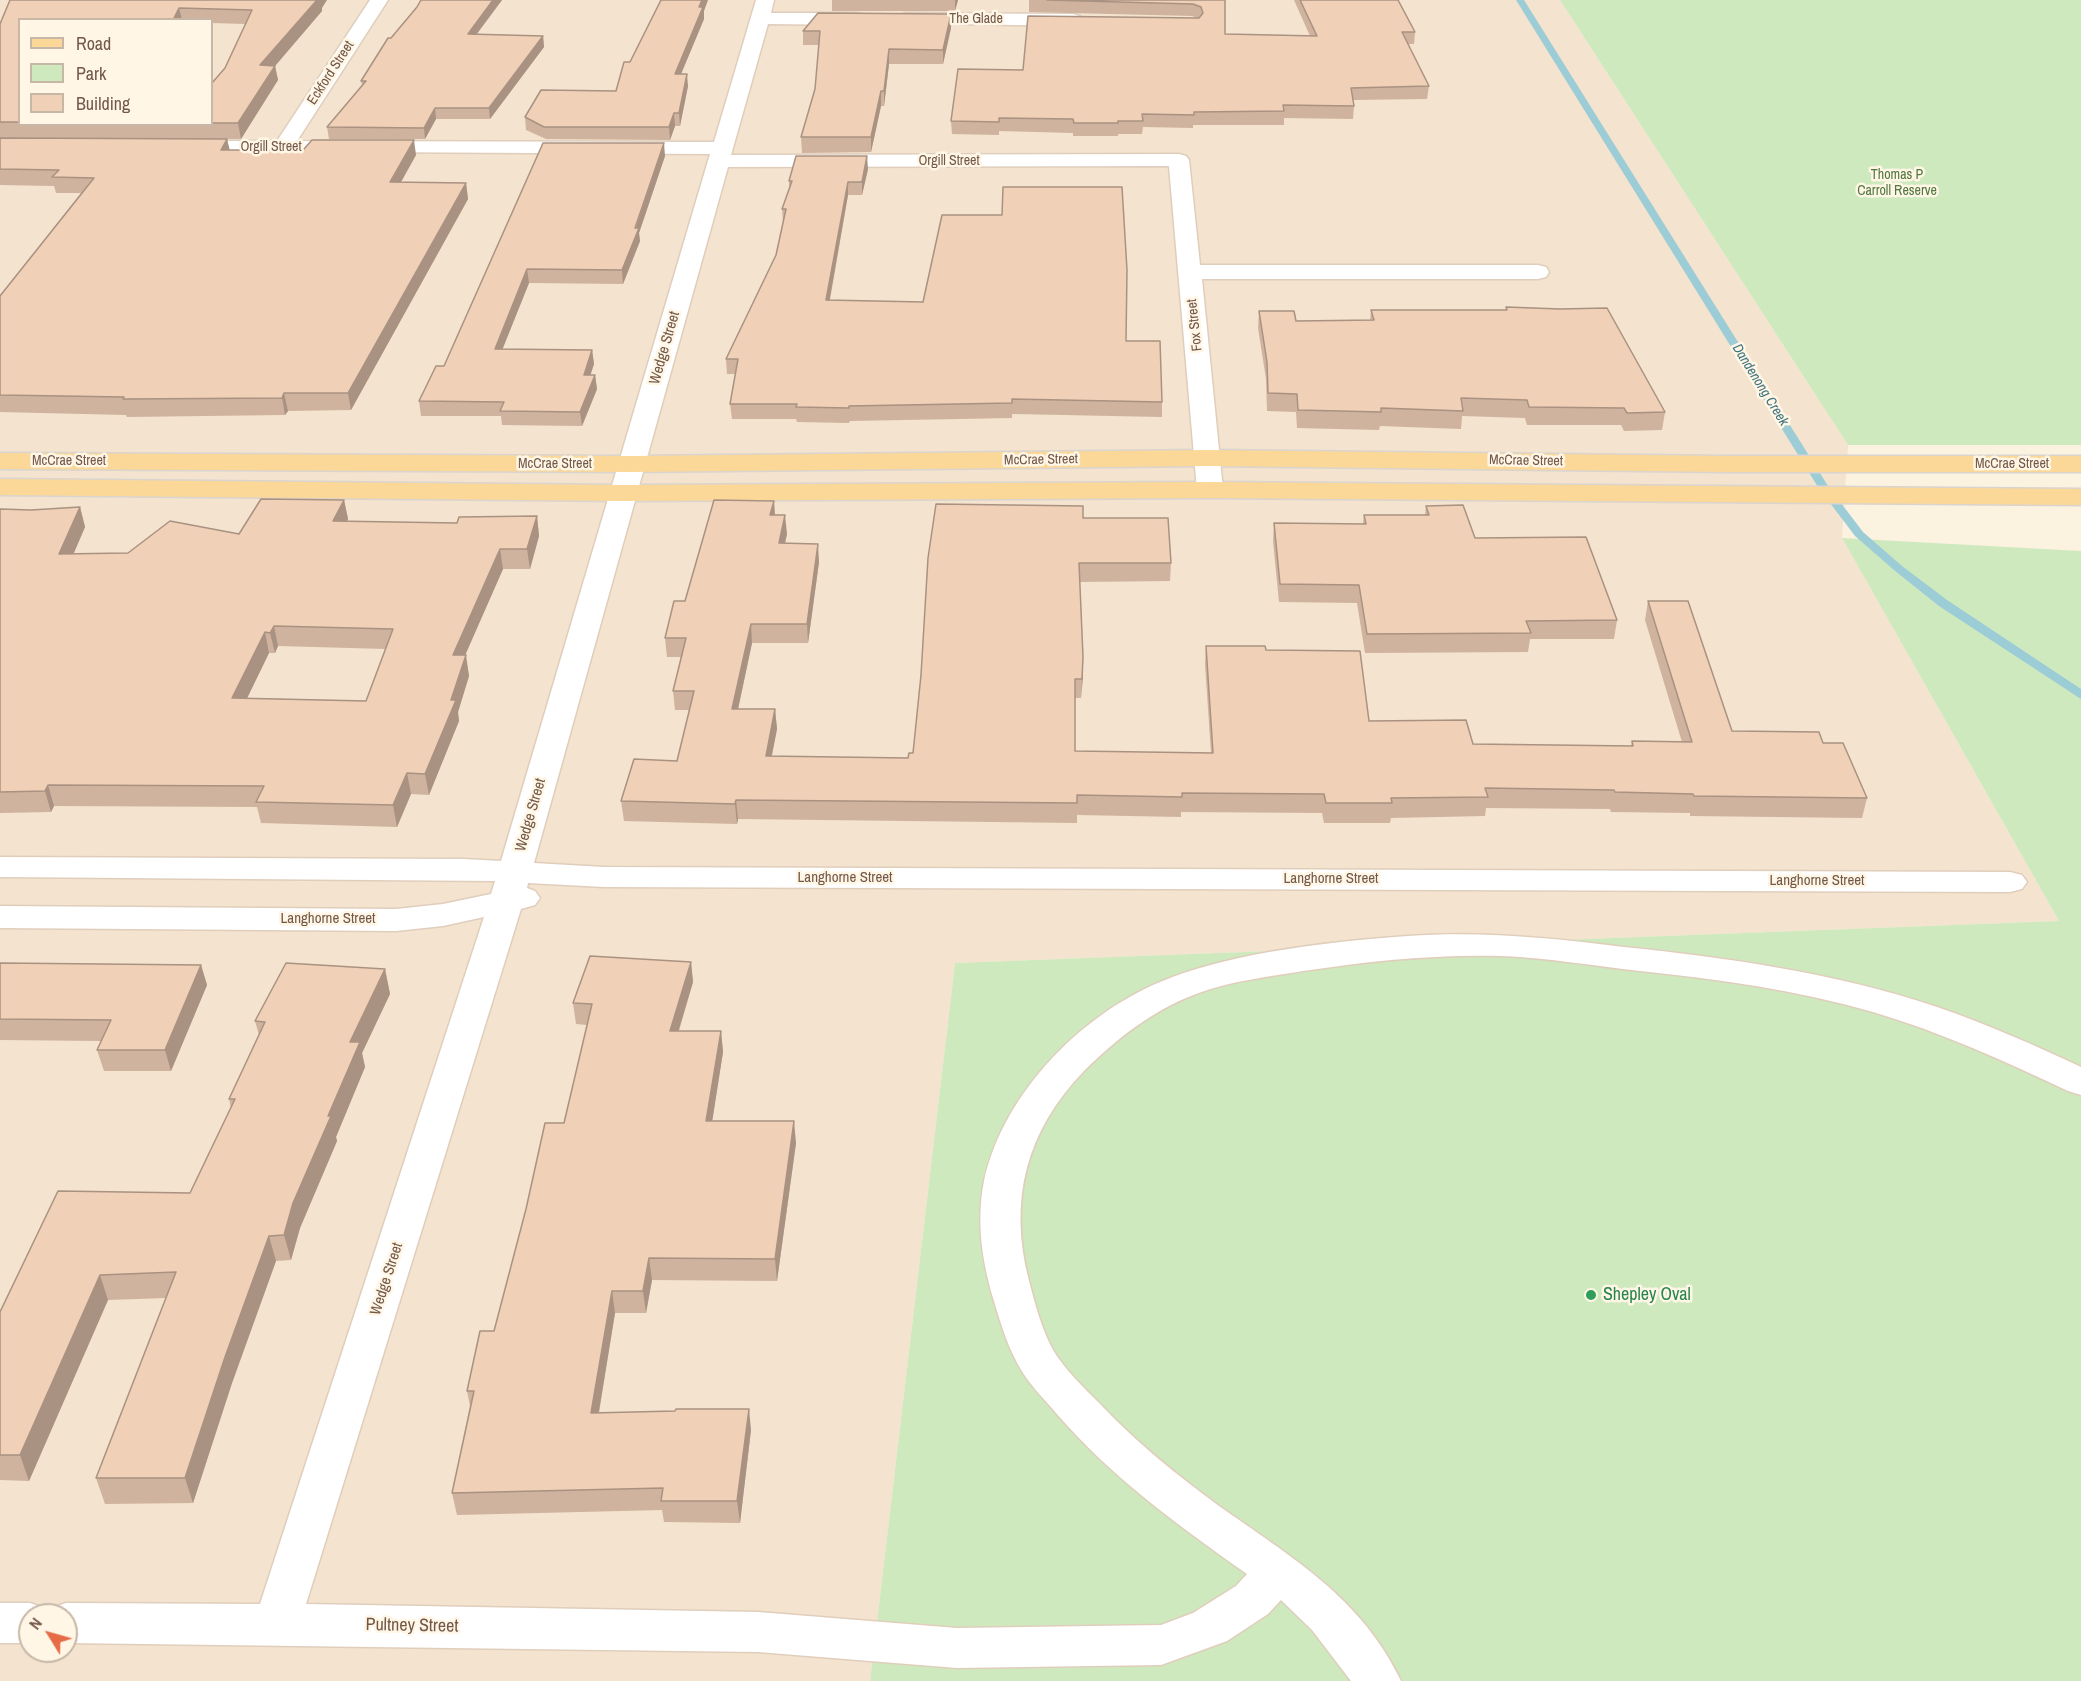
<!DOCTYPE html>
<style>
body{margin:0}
#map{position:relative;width:2081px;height:1681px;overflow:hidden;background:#fcf2e0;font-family:"Archivo Narrow",sans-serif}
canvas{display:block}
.legend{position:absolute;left:18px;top:18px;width:195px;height:108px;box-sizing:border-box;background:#fff6e6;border:2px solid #c7b7a7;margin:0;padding:8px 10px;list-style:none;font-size:18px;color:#725848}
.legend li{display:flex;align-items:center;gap:12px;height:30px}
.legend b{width:30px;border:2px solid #c7b7a7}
.north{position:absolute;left:18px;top:1603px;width:60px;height:60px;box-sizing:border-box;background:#fff6e6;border:2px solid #c7b7a7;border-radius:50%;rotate:307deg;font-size:16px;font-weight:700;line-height:24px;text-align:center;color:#725848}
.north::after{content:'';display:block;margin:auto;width:21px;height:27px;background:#e66c45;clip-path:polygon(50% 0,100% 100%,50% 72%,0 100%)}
</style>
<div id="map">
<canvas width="2081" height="1681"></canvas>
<ul class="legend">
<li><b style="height:8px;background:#fbd898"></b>Road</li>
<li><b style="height:16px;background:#cfe9bf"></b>Park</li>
<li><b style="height:16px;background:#f1d0b8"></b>Building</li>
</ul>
<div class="north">N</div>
</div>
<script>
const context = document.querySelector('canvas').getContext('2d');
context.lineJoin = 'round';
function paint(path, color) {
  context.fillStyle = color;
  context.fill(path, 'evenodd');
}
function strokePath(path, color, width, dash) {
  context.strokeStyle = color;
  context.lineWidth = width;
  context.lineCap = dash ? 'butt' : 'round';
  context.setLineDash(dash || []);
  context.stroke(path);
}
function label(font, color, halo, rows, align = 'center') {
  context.font = font + ' "Archivo Narrow",sans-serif';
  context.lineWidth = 5;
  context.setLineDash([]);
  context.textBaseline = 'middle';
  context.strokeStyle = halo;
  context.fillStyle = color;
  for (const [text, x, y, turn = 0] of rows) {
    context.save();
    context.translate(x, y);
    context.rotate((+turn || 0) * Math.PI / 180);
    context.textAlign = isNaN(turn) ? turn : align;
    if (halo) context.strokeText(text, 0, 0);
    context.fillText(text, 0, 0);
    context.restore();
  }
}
const residential = new Path2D(`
 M 0,0 L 1560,0 L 1848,445 L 1842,538 L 2059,921 L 955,963 L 870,1681 L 0,1681 ZM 20,20 L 212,20 L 212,124 L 20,124 ZM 30,1615 L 66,1615 L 66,1651 L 30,1651 Z`);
const green = new Path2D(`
 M 1560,0 L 2081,0 L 2081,445 L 1848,445 Z
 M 1842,538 L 2081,551 L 2081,1681 L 870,1681 L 955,963 L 2059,921 Z`);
const stream = new Path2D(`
 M 1516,0 L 1524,0 L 1828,486 L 1863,532 L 1902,566 L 1947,600 L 2081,689 L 2081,699 L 1939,606 L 1894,570 L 1855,536 L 1818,487 Z`);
const minor = new Path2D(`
 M 370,0 L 388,0 L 297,141 L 714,142 L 756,0 L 774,0 L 771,13 L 857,13 L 864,15 L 866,19 L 864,23 L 857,25 L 768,24 L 731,155 L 1179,154 L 1186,156 L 1189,160 L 1200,265 L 1538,265 L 1546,267 L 1549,272 L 1546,277 L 1538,279 L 1202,279 L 1223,490 L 1219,496 L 1210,498 L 1201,496 L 1197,490 L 1169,166 L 728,167 L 534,863 L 604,867 L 2010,872 L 2022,875 L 2027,882 L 2022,889 L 2010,892 L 604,887 L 528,883 L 527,888 L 535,891 L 540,898 L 535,905 L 521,909 L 306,1604 L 758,1612 L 957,1628 L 1161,1625 L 1193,1613 L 1236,1586 L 1247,1574 C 1179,1526 1111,1477 1056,1413 C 1045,1400 1032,1387 1023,1373 C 1009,1351 1001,1325 994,1301 C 982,1262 976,1221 984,1181 C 1004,1091 1085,1010 1170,978 C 1237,952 1335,941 1408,936 C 1481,931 1551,938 1624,947 C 1730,958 1836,973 1937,1007 C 1987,1024 2034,1045 2081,1067 L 2081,1095 L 2068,1091 C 2004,1061 1941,1032 1873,1012 C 1797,990 1718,979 1640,971 C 1594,966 1549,958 1503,956 C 1436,954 1369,961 1303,971 C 1267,977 1230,981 1196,994 C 1153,1010 1116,1039 1084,1071 C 1026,1131 1008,1200 1029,1281 C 1035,1304 1042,1330 1053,1350 C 1065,1370 1085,1389 1101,1405 C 1137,1443 1177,1475 1219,1506 C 1291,1557 1362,1598 1401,1681 L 1351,1681 L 1312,1630 L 1281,1600 L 1268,1614 L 1227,1641 L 1161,1665 L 957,1668 L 758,1652 L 66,1643 L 66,1615 L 30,1615 L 30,1643 L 0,1643 L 0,1603 L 30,1603 L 47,1609 L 48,1612 L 49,1609 L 66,1603 L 260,1604 L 484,917 L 443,926 L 396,931 L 0,928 L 0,906 L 396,909 L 443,904 L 491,894 L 495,881 L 0,877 L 0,857 L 463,859 L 501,861 L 710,154 L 178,151 L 175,147 L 178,143 L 185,141 L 277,141 Z
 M 906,13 L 1073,14 L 1080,16 L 1082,20 L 1080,24 L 1073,26 L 899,23 L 897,19 L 899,15 Z`);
const major = new Path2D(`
 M 1208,450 L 1727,456 L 2081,456 L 2081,472 L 1727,472 L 1208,466 L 631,472 L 0,469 L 0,453 L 631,456 Z
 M 0,479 L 623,485 L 1210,482 L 2081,489 L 2081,505 L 1210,498 L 623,501 L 0,495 Z`);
const wall = new Path2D(`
 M 10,0 L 322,8 L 322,11 L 275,66 L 278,80 L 241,139 L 0,138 L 0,24 ZM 20,20 L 212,20 L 212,23 L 246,24 L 225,68 L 212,83 L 212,124 L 20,124 Z
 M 421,0 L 502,0 L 477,34 L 543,36 L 544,47 L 490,119 L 436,119 L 425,139 L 329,139 L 327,127 L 362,85 L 361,81 L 391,38 L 417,7 Z
 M 832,0 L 958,0 L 955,11 L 832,11 Z
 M 1029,0 L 1225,0 L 1225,34 L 1310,36 L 1294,0 L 1398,0 L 1415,32 L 1414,44 L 1408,44 L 1429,86 L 1427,99 L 1353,100 L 1354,106 L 1353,119 L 1284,118 L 1284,125 L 1193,125 L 1193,128 L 1143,127 L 1142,134 L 1118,134 L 1118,136 L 1073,136 L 1073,133 L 999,131 L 999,135 L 952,134 L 951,121 L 1023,70 L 1198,18 L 1192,16 L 1029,12 Z
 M 704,11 L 704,19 L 681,74 L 688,86 L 680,126 L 675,126 L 670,140 L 546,139 L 526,130 L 525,117 L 616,91 Z
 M 951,14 L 951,28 L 943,64 L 889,64 L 884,106 L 881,106 L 871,152 L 802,153 L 801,137 L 815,89 L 819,45 L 803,45 L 803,31 Z
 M 0,138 L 227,139 L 229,150 L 416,155 L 401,182 L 466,183 L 468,199 L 351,410 L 288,411 L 285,415 L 127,417 L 126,415 L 0,412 L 0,296 L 81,193 L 56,193 L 54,186 L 0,185 Z
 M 543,143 L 665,156 L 639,233 L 640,241 L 623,284 L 529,283 L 502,349 L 592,350 L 594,364 L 590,375 L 595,375 L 597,389 L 582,426 L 502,425 L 501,416 L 421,416 L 419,401 L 444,366 Z
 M 868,169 L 862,195 L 848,195 L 830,300 L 1126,341 L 1162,402 L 1162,417 L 1012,414 L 1012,418 L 850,421 L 849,423 L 797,422 L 796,419 L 732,419 L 730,404 L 736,374 L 727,374 L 726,359 L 776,255 L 783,223 L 782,209 L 789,188 L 789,181 Z
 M 1506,307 L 1665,412 L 1662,430 L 1624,431 L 1621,425 L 1527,425 L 1525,418 L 1462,416 L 1461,429 L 1380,426 L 1379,430 L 1297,428 L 1296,412 L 1267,411 L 1266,379 L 1258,328 L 1259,311 L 1296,321 L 1370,321 L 1371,310 L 1506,310 Z
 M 344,500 L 348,519 L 347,521 L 457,523 L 537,516 L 539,536 L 530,569 L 503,569 L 465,655 L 469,676 L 458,712 L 459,721 L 429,795 L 411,794 L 397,827 L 261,823 L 257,807 L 54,806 L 51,812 L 0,813 L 0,509 L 31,510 L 80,507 L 85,527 L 73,554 L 128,553 L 239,534 ZM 278,646 L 386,649 L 366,701 L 247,698 L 269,653 L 275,653 Z
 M 774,501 L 775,515 L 787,534 L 785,543 L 819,562 L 808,643 L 752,643 L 738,709 L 775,709 L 777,729 L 771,757 L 908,758 L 1083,518 L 1171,563 L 1170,581 L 1079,582 L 1083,676 L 1081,698 L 1075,698 L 1075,751 L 1211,753 L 1205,664 L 1206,646 L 1266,650 L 1369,721 L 1473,744 L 1631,746 L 1632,741 L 1682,742 L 1645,620 L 1648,601 L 1732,731 L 1823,743 L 1867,798 L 1862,818 L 1690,816 L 1690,813 L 1611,812 L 1610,809 L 1486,808 L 1485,816 L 1391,818 L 1390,823 L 1324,823 L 1322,813 L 1181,812 L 1181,817 L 1077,815 L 1077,823 L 738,819 L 737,824 L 624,821 L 621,801 L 677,761 L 690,710 L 675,710 L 673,691 L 681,657 L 667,657 L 665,638 L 685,601 Z
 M 1426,506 L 1475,538 L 1617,620 L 1614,639 L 1530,639 L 1528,652 L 1365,653 L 1357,603 L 1279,602 L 1273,541 L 1274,523 L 1363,524 L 1364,515 L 1425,515 Z
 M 691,962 L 693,982 L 679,1031 L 721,1031 L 723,1052 L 712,1121 L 796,1143 L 777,1281 L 652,1280 L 646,1313 L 615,1313 L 599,1413 L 751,1430 L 740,1523 L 664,1522 L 662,1510 L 457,1515 L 452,1493 L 470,1406 L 467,1391 L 494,1331 L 564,1123 L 587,1025 L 576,1024 L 573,1003 Z
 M 0,963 L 201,965 L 207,985 L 171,1071 L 104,1071 L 97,1050 L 101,1041 L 0,1040 Z
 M 385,969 L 390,994 L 362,1053 L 365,1067 L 336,1137 L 337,1141 L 300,1228 L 291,1260 L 276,1261 L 232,1383 L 193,1503 L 105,1504 L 96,1478 L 166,1298 L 108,1300 L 29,1481 L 0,1480 L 0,1312 L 190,1193 L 231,1108 L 229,1099 L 259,1035 L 255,1021 Z`);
const shadedWall = new Path2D(`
 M 317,0 L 327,0 L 322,8 L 322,11 L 275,66 L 278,80 L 241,139 L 238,123 L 260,65 Z
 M 493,0 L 502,0 L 469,44 L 468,34 Z
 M 702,0 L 708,0 L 704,11 L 704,19 L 676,86 L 675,74 Z
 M 955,0 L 958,0 L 955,11 Z
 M 179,8 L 182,20 L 173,20 Z
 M 951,14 L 951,28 L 943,64 L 943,50 Z
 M 543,36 L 544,47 L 490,119 L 489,108 Z
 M 889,49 L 889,64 L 884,106 L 884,91 Z
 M 687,74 L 688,86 L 680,126 L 679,113 Z
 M 881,91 L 881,106 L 871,152 L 871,137 Z
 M 435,108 L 436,119 L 425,139 L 424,128 Z
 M 674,113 L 675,126 L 670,140 L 669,127 Z
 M 227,139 L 231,155 L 221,150 Z
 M 414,140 L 416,155 L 392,198 L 390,182 Z
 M 664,143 L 665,156 L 639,233 L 640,241 L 623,284 L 622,270 Z
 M 867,156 L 868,169 L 862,195 L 862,182 Z
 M 848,182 L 848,195 L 827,314 L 826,300 Z
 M 466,183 L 468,199 L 351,410 L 348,393 Z
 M 527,269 L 529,283 L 497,363 L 495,349 Z
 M 592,350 L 594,364 L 586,389 L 584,375 Z
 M 595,375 L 597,389 L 582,426 L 580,412 Z
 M 284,393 L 288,411 L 285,415 L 282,398 Z
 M 344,500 L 348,519 L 337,541 L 333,521 Z
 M 774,501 L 775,519 L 770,515 Z
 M 80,507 L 85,527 L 65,574 L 59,554 Z
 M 785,515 L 787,534 L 781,561 L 779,543 Z
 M 537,516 L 539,536 L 530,569 L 527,549 Z
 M 818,544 L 819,562 L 808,643 L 807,624 Z
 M 500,549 L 503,569 L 456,676 L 453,655 Z
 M 751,624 L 752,643 L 734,728 L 732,709 Z
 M 274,626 L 278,646 L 275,653 L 270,633 Z
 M 265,632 L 269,653 L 237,719 L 232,698 Z
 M 466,655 L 469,676 L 458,712 L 459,721 L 429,795 L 425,774 Z
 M 1083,657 L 1083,676 L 1081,698 L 1082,679 Z
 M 775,709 L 777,729 L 768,776 L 766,756 Z
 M 407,773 L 411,794 L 397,827 L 393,805 Z
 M 48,785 L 54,806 L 51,812 L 45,791 Z
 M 736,800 L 738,819 L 737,824 L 735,804 Z
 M 691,962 L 693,982 L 672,1052 L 670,1031 Z
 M 201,965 L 207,985 L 171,1071 L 165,1050 Z
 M 385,969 L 390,994 L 362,1053 L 365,1067 L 336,1137 L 337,1141 L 300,1228 L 291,1260 L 284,1235 L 293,1203 L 328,1116 L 350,1042 Z
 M 721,1031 L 723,1052 L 709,1142 L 706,1121 Z
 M 794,1121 L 796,1143 L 777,1281 L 775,1259 Z
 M 269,1236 L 276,1261 L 232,1383 L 193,1503 L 185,1478 L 225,1357 Z
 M 649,1258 L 652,1280 L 646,1313 L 643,1291 Z
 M 100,1275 L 108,1300 L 29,1481 L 20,1455 Z
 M 612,1291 L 615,1313 L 595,1435 L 591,1413 Z
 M 749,1409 L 751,1430 L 740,1523 L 737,1501 Z`);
const building = new Path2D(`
 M 10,0 L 317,0 L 260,65 L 275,66 L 238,123 L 212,123 L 212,83 L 225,68 L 252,10 L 179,8 L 173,20 L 20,20 L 20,122 L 0,122 L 0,24 Z
 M 421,0 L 493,0 L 468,34 L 543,36 L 489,108 L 435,108 L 424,128 L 327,127 L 366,81 L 361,81 L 388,38 L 391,38 L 417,7 Z
 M 661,0 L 702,0 L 699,7 L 703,7 L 675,74 L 687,74 L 679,113 L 674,113 L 669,127 L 544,127 L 525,117 L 541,90 L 616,91 L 624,62 L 630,62 Z
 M 1047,0 L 1225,0 L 1225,34 L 1317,36 L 1300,0 L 1398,0 L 1415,32 L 1402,32 L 1429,86 L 1351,88 L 1354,106 L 1283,105 L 1284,111 L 1194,112 L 1194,115 L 1142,114 L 1143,121 L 1118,121 L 1118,123 L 1074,123 L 1073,119 L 999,118 L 999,122 L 951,121 L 958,69 L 1023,70 L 1028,16 L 1199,18 L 1203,13 L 1201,7 L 1193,4 Z
 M 818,13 L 951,14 L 943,50 L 889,49 L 884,91 L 881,91 L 871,137 L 801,137 L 815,89 L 820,31 L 803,31 Z
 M 0,138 L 227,139 L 221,150 L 303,150 L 312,140 L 414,140 L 390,182 L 466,183 L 348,393 L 284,393 L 282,398 L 123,399 L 124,397 L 0,395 L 0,296 L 94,178 L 52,177 L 59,170 L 0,169 Z
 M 543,143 L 664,143 L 635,228 L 639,228 L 622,270 L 527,269 L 495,349 L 592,350 L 584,375 L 595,375 L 580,412 L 500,411 L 504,402 L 419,401 L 436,366 L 444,366 Z
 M 796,156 L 867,156 L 862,182 L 848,182 L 826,300 L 923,302 L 942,215 L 1002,215 L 1003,187 L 1122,187 L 1127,270 L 1126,341 L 1160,341 L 1162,402 L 1012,399 L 1012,403 L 849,406 L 849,408 L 796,407 L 797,404 L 730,404 L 738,359 L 726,359 L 776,255 L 786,209 L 782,209 L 792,181 L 789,181 Z
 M 1506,307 L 1560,309 L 1607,308 L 1665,412 L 1627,413 L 1624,408 L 1529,407 L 1527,400 L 1461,398 L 1463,411 L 1381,408 L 1381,412 L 1298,410 L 1297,394 L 1268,393 L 1267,362 L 1259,311 L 1294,311 L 1296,321 L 1374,320 L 1371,310 L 1507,310 Z
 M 261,499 L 344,500 L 333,521 L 457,523 L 459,517 L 537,516 L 527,549 L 500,549 L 453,655 L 466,655 L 451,700 L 456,700 L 425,774 L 407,773 L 393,805 L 256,802 L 264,786 L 48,785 L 45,791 L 0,792 L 0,509 L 31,510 L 80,507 L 59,554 L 128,553 L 170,521 L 239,534 ZM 274,626 L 393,629 L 366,701 L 232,698 L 265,632 L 270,633 Z
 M 714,500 L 774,501 L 770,515 L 785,515 L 779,543 L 818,544 L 807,624 L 751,624 L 732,709 L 775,709 L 766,756 L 908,758 L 909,753 L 913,753 L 921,675 L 928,558 L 936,504 L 1083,506 L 1083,518 L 1168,518 L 1171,563 L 1079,563 L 1083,657 L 1082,679 L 1075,679 L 1075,751 L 1213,753 L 1206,646 L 1265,646 L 1266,650 L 1360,651 L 1369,721 L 1466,720 L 1473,744 L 1633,746 L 1632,741 L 1692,742 L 1648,601 L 1688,601 L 1732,731 L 1819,732 L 1823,743 L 1843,743 L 1867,798 L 1694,796 L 1693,794 L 1615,792 L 1614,790 L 1485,788 L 1488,797 L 1391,798 L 1392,803 L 1326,803 L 1324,794 L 1182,793 L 1182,797 L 1077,795 L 1077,803 L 736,800 L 735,804 L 621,801 L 634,759 L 677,761 L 694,691 L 673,691 L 686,638 L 665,638 L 674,601 L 685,601 Z
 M 1463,505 L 1475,538 L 1586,537 L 1617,620 L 1526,621 L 1531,633 L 1367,634 L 1359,585 L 1280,584 L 1274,523 L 1366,524 L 1364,515 L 1429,515 L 1426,506 Z
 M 590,956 L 691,962 L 670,1031 L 721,1031 L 706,1121 L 794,1121 L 775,1259 L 649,1258 L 643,1291 L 612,1291 L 591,1413 L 675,1411 L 676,1409 L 749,1409 L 737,1501 L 661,1501 L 663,1488 L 452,1493 L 474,1391 L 467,1391 L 480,1331 L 494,1331 L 526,1209 L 545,1123 L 564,1123 L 592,1004 L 573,1003 Z
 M 0,963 L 201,965 L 165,1050 L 97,1050 L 111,1020 L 0,1019 Z
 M 286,963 L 385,969 L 350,1042 L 360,1042 L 328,1116 L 331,1116 L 293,1203 L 284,1235 L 269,1236 L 225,1357 L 185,1478 L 96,1478 L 176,1272 L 100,1275 L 20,1455 L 0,1455 L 0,1312 L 58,1191 L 190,1193 L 235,1099 L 229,1099 L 265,1022 L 255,1021 Z`);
const markers = [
 [1591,1295,6,"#2e9e5b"]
];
const farStreetnames = [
 ["The Glade",976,19],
 ["Eckford Street",331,73,-57],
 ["Orgill Street",271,147],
 ["Orgill Street",949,161],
 ["Fox Street",1195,325,-96],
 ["McCrae Street",1041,460,-1],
 ["McCrae Street",69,461],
 ["McCrae Street",1526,461,1],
 ["McCrae Street",555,464],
 ["McCrae Street",2012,464]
];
const farParknames = [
 ["Thomas P",1897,175],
 ["Carroll Reserve",1897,191]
];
const farWaternames = [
 ["Dandenong Creek",1760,385,58]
];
const streetNames = [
 ["Wedge Street",665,348,-74],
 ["Wedge Street",531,815,-74],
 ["Langhorne Street",845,878],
 ["Langhorne Street",1331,879],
 ["Langhorne Street",1817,881],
 ["Langhorne Street",328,919],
 ["Wedge Street",387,1279,-72]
];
const nearLeisurenames = [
 ["Shepley Oval",1603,1295]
];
const nearStreetnames = [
 ["Pultney Street",412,1626,1]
];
paint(residential, '#f3e3cf');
paint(green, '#cfe9bf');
paint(stream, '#9cccd6');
strokePath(minor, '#e0cebc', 3);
strokePath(major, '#dad4cf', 3);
paint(minor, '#fff');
paint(major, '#fbd898');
paint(wall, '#cfb39e');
paint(shadedWall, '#a99281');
paint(building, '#f1d0b8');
strokePath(building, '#a99281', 1.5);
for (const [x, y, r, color] of markers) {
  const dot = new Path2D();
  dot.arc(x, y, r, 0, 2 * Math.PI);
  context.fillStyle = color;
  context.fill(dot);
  strokePath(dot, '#fff6e6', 2);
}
label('14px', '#725848', '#fff6e6', farStreetnames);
label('14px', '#507840', '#fff6e6', farParknames);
label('italic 14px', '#3f737f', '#fff6e6', farWaternames);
label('15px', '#725848', '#fff6e6', streetNames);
label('18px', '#27864d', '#fff6e6', nearLeisurenames, 'left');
label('18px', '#725848', '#fff6e6', nearStreetnames);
</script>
